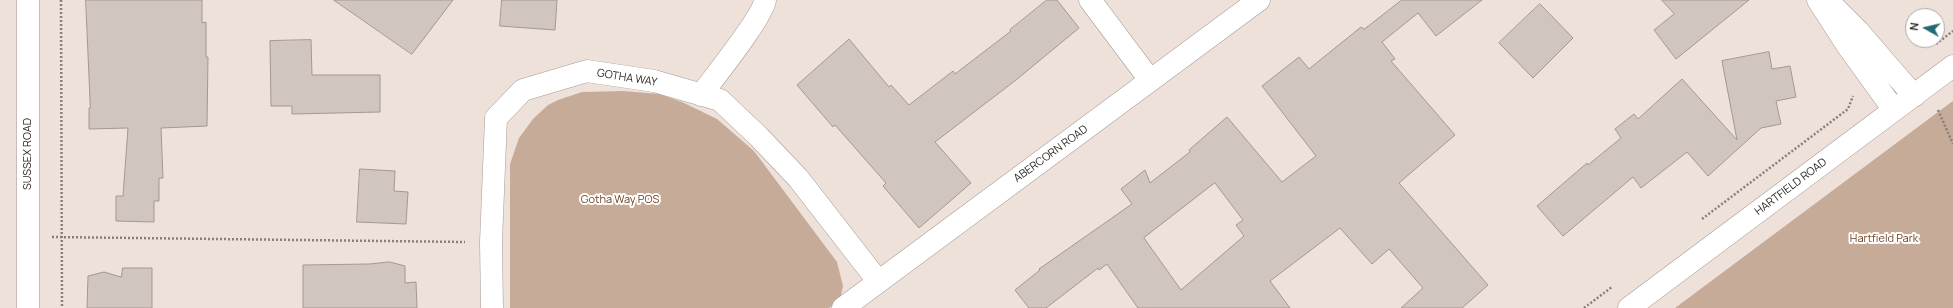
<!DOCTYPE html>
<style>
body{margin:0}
#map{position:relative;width:1953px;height:308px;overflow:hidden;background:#ede1da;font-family:Manrope,sans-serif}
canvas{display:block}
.north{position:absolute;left:1905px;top:8px;width:40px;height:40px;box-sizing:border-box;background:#fff;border:1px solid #aba9a8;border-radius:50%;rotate:278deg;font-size:11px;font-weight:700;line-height:16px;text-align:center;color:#2d2926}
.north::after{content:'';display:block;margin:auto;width:14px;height:18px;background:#206975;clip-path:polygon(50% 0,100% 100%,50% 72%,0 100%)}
</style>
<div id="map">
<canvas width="1953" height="308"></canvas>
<div class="north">N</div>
</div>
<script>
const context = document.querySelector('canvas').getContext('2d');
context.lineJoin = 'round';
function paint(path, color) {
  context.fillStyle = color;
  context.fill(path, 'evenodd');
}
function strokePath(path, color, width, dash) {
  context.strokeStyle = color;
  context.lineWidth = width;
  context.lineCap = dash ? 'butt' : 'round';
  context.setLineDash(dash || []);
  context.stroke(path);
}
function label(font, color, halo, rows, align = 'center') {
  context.font = font + ' Manrope,sans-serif';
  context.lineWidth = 4;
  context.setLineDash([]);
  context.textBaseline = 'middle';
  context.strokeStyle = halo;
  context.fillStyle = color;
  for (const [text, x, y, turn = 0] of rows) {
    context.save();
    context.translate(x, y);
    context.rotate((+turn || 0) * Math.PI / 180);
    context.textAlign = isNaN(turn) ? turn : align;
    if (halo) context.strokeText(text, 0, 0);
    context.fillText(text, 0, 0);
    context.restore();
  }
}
const green = new Path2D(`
 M 623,91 L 659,94 L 682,102 L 717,119 L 754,151 L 837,262 L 843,286 L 840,300 L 829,308 L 510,308 L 510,164 L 519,138 L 533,119 L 548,105 L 558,100 L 582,92 Z
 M 1953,101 L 1953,308 L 1675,308 L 1938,112 Z`);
const building = new Path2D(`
 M 86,0 L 202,0 L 202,23 L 206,22 L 206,57 L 208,57 L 207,126 L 161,128 L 163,178 L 159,178 L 159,201 L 154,201 L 154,222 L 116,221 L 116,196 L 123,196 L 128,128 L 89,129 L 89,108 L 90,108 Z
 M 334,0 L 453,0 L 412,54 Z
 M 502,0 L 557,0 L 555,30 L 500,26 Z
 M 1047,0 L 1057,0 L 1079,28 L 1016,80 L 935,142 L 971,183 L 919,228 L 883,186 L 886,183 L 835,125 L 833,127 L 797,85 L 849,39 L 889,87 L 891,85 L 909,105 L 953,71 L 955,74 L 1011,31 L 1010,30 Z
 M 1402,0 L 1482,0 L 1436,36 L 1418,13 L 1382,42 L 1395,59 L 1391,61 L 1455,135 L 1399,183 L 1488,285 L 1462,308 L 1401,308 L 1423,288 L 1389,249 L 1372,264 L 1340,228 L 1270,281 L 1290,308 L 1138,308 L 1107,264 L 1099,270 L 1098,268 L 1046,308 L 1029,308 L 1015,290 L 1040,270 L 1039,269 L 1132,204 L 1121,189 L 1145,170 L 1150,183 L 1190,152 L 1189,150 L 1227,117 L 1282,182 L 1316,156 L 1262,86 L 1299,57 L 1309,69 L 1361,27 L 1364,29 ZM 1215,183 L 1243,220 L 1236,225 L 1244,236 L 1181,290 L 1144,238 Z
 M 1662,0 L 1749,0 L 1676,59 L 1654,30 L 1674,14 Z
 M 1540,4 L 1573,38 L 1533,78 L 1499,43 Z
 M 311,40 L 312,75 L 380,75 L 380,112 L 292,114 L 292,106 L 271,106 L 270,41 Z
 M 1769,52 L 1772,69 L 1790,66 L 1796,97 L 1776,101 L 1781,124 L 1761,128 L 1708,176 L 1687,152 L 1641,188 L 1633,177 L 1563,236 L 1537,206 L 1587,163 L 1588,165 L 1621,138 L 1615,129 L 1634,114 L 1638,119 L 1682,79 L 1737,140 L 1722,61 Z
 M 360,169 L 395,171 L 394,191 L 408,192 L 406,224 L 357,222 Z
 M 390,262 L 405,266 L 405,283 L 416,282 L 417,308 L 303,308 L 303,265 L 369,264 Z
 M 123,268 L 152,268 L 152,308 L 87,308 L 88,276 L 104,272 L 121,277 Z`);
const path = new Path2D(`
 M 61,0 L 62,308
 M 1936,44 L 1953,31
 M 1938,110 L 1953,144
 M 1702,219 L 1848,109 L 1853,96
 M 52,237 L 465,242
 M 1584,308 L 1612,287`);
const minor = new Path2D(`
 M 28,0 L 28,308
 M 1090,0 L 1150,80
 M 1818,0 L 1847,45 L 1894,110
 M 1833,6 L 1858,31 L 1914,96
 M 701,95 C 713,79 764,15 765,0
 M 492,308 L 491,242 L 496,118 L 523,90 L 587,71 L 654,81 L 720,100 L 759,137 L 798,178 L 878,281
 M 843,308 L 1259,0
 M 1629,308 L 1953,66`);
const streetNames = [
 ["GOTHA WAY",627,78,9],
 ["SUSSEX ROAD",28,154,-90],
 ["ABERCORN ROAD",1051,154,-36],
 ["HARTFIELD ROAD",1791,187,-37]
];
const parkNames = [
 ["Gotha Way POS",620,200],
 ["Hartfield Park",1884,239]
];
paint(green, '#c7ab99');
paint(building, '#d1c6bf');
strokePath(building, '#a39891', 1);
strokePath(minor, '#a69b94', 23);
strokePath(path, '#877f7a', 2.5, [2, 2]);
strokePath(minor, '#fff', 22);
label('11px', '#2d2926', '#fff', streetNames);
label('11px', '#724322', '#fff', parkNames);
</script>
